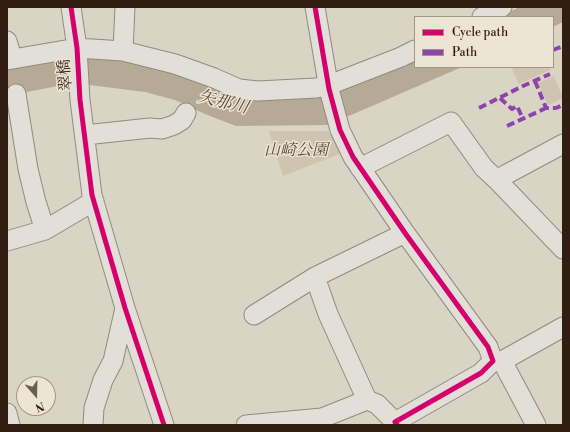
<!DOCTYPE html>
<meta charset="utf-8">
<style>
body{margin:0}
#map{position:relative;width:570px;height:432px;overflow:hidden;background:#dad4c4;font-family:"Libre Bodoni",serif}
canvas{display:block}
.frame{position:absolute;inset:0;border:8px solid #321d13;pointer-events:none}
.legend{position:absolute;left:414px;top:16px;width:140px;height:52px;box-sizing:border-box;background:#ece5d3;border:1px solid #a29586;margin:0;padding:5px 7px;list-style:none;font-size:12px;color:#321d13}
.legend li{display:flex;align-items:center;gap:8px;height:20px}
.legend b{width:20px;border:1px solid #a29586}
.north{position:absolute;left:16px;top:376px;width:40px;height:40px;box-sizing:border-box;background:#ece5d3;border:1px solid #a29586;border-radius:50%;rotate:160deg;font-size:11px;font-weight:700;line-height:16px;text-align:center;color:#321d13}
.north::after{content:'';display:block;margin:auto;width:14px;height:18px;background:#6d5d51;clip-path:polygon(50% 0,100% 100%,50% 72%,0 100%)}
</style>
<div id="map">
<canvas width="570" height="432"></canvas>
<div class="frame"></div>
<ul class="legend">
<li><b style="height:5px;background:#d6006c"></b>Cycle path</li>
<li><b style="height:5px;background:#8e44ad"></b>Path</li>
</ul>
<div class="north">N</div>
</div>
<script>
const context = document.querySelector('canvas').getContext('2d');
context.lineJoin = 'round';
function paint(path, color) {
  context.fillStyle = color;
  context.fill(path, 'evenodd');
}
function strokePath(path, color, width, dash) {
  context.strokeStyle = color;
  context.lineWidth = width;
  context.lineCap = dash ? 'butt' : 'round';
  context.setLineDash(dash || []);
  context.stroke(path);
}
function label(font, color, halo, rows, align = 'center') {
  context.font = font + ' "Libre Bodoni","Noto Serif JP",serif';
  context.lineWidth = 3;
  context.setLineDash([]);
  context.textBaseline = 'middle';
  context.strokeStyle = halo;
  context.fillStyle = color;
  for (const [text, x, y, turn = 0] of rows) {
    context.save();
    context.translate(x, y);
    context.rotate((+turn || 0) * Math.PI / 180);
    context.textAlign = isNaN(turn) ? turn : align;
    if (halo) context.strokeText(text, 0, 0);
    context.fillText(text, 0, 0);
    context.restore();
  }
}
const green = new Path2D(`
 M 511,67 L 549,67 L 550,70 L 519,84 Z
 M 554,76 L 563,98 L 548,105 L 538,83 Z
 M 269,131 L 328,131 L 342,153 L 283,176 Z`);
const water = new Path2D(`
 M 520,7 L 563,7 L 563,22 L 553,27 L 553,17 L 498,17 Z
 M 70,54 L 119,57 L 259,98 L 415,55 L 415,67 L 462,67 L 328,125 L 236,126 L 205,114 L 175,100 L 145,92 L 90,85 L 58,86 L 16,94 L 7,96 L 7,64 Z`);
const minor = new Path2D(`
 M 71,7 L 77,48 L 80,100 L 92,195 L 125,308 L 164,425
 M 315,7 L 329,89 L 340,130 L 353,157 L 405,233 L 488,347 L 493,361 L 481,373 L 395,422 L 397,425
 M 482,17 L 502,7
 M 7,41 L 12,58
 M 123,51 L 125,7
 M 7,60 L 77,48 L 123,51 L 175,64 L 214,78 L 239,89 L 258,91 L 316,88 L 329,85 L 401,57 L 415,50
 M 16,94 L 28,169 L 36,202 L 45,230
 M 85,135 L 150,128 L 162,129 L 174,125 L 182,120 L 186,113
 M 360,168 L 451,122 L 484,168 L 497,180 L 563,249
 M 497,180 L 507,174 L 563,144
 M 7,241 L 45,230 L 94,201
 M 315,277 L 328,314 L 367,400
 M 254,315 L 315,277 L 405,233
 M 493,361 L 502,361 L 563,327
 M 502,361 L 536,425
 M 7,413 L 10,425
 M 93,425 L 94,408 L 103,380 L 113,361 L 125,308
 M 246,425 L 322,418 L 367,400 L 377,404 L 395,422`);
const quiet = new Path2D(`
 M 553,50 L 563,46
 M 535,81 L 546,108 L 556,108 L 563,105
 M 500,98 L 512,109 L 517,106 L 523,119
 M 479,108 L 523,86 L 550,74
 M 507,126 L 546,108`);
const cycleway = new Path2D(`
 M 71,7 L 77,48 L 80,100 L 92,195 L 125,308 L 164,425
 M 315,7 L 329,89 L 340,130 L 353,157 L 405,233 L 488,347 L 493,361 L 481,373 L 395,422 L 397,425`);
const streetNames = [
 ["翠橋",66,75,-94]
];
const parkNames = [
 ["山崎公園",296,151]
];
const waterNames = [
 ["矢那川",223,103,14]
];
paint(green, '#cec4b0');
paint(water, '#b6aa96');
strokePath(minor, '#908a80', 21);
strokePath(minor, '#e2dfd8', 19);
strokePath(quiet, '#8e44ad', 4, [8, 4]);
strokePath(cycleway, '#d6006c', 5);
label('16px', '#321d13', '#ece5d3', streetNames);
label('italic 16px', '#5e4b3d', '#ece5d3', parkNames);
label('italic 17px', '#5b483a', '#ece5d3', waterNames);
</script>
